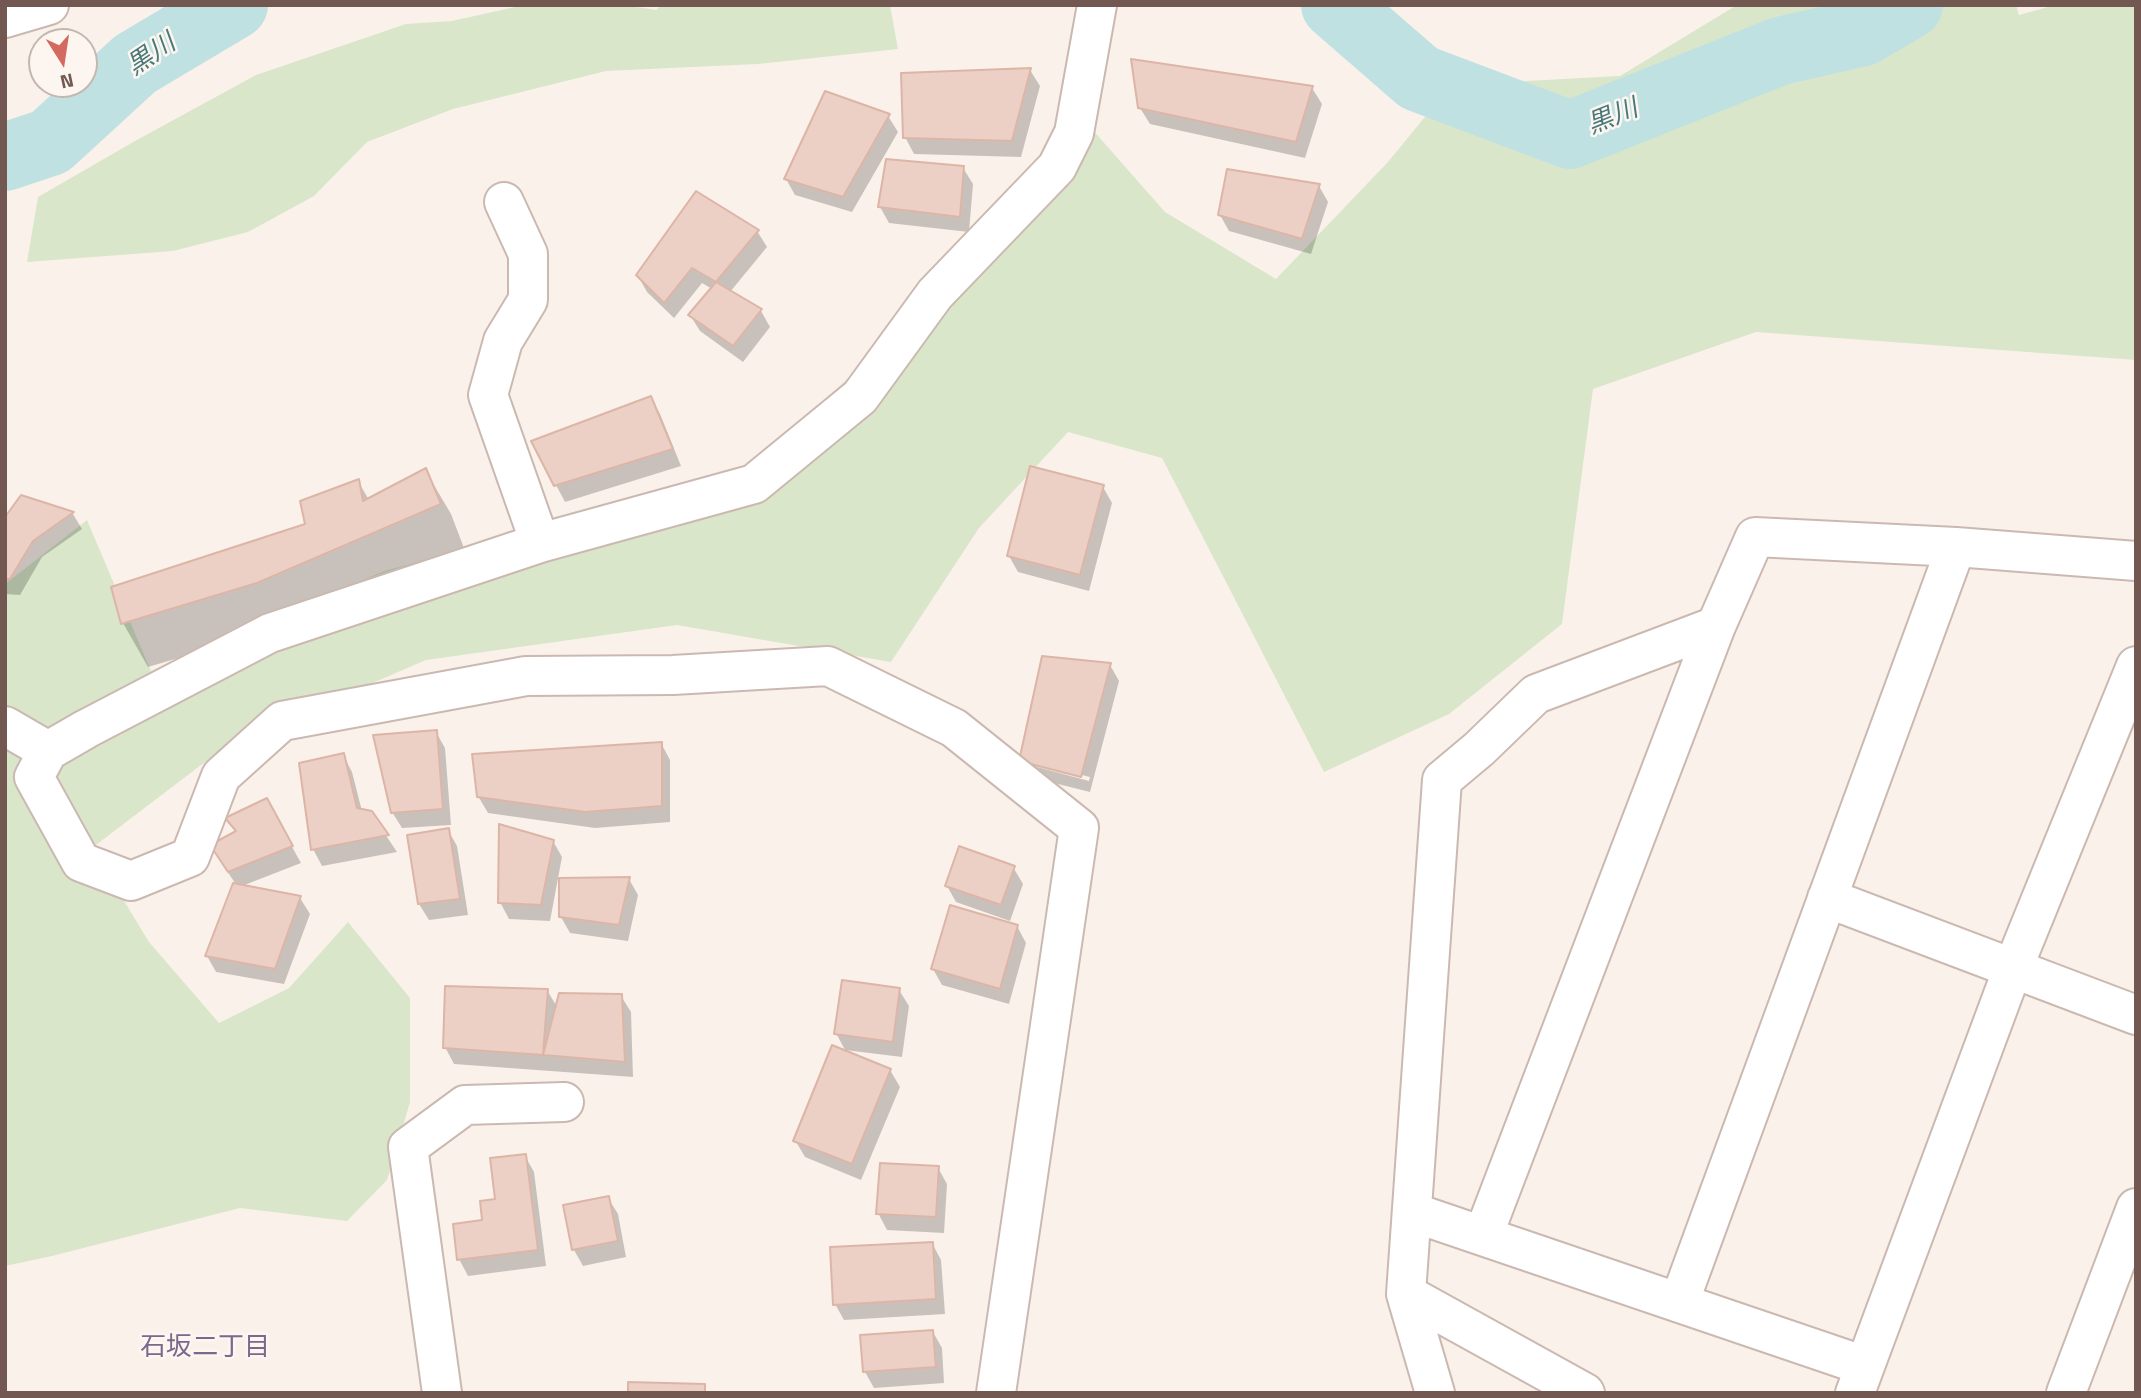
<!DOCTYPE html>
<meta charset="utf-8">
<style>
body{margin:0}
#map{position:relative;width:2141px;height:1398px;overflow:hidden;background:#faf2ea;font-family:"Titillium Web",sans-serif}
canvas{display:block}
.frame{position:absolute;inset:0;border:7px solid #725850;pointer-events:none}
.north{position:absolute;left:28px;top:28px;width:70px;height:70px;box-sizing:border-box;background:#fdf6f0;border:2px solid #c5b7b0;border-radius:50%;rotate:168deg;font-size:19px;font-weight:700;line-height:28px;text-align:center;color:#725850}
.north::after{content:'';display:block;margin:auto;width:24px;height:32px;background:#d46a5f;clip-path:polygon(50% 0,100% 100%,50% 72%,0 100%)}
</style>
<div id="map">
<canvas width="2141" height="1398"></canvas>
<div class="frame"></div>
<div class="north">N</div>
</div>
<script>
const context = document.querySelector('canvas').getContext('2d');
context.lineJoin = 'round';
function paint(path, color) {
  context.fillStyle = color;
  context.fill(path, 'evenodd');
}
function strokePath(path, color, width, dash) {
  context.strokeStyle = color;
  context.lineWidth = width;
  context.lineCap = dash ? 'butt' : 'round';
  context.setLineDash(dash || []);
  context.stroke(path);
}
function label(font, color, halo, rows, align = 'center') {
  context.font = font + ' "Titillium Web","Noto Sans JP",sans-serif';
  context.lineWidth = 5;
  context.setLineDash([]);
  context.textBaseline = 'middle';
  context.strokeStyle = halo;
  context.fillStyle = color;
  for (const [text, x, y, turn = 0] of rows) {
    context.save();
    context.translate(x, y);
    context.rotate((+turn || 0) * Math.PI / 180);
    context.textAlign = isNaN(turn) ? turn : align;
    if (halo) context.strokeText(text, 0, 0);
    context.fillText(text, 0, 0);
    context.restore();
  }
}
const green = new Path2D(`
 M 524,5 L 624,5 L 656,10 L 662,5 L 890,5 L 898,49 L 758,64 L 606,71 L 453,109 L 367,142 L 314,196 L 248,232 L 173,251 L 27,262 L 38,197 L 135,141 L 256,75 L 406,24 L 452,21 Z
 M 1737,5 L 2016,5 L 2019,15 L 2055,5 L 2136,5 L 2136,360 L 1756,332 L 1593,389 L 1562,624 L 1449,714 L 1324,772 L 1162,458 L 1068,432 L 979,528 L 891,662 L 677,625 L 426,660 L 226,746 L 92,848 L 149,942 L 219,1023 L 289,988 L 348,922 L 410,998 L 410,1102 L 387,1180 L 347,1221 L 240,1208 L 52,1256 L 5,1266 L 5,584 L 87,520 L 151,671 L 384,571 L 572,520 L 737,480 L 1078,168 L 1091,128 L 1165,212 L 1276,279 L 1388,162 L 1451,85 L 1620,76 Z`);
const shadow = new Path2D(`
 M 1030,70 L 1040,86 L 1021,157 L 914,154 L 905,137 Z
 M 1312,88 L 1322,104 L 1305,158 L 1150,124 L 1140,108 Z
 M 888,116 L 898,132 L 852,212 L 795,195 L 786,179 Z
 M 963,168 L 973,184 L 969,232 L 889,223 L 880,207 Z
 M 1319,186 L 1328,202 L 1311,254 L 1229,231 L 1220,215 Z
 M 757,231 L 767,247 L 730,292 L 761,311 L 770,327 L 743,362 L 700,331 L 690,315 L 712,289 L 702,283 L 674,318 L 647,292 L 638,276 Z
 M 651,398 L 660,414 L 681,466 L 565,502 L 556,485 Z
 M 425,470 L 451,514 L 464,548 L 283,627 L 148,667 L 123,623 L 307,525 L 358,481 L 369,500 Z
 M 1103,487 L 1112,503 L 1089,591 L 1018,572 L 1009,556 Z
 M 21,497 L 73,514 L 82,529 L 42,557 L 20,595 L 5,594 L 5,521 Z
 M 1110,665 L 1119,681 L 1090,792 L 1030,777 L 1021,760 ZM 1030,762 L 1090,777 L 1089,781 L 1030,765 Z
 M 436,732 L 445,748 L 451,825 L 402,828 L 392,812 Z
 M 661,743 L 670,760 L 670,822 L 595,828 L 488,813 L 478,796 Z
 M 343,755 L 352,772 L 362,811 L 371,813 L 397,852 L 322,866 L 313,849 Z
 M 266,800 L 301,863 L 242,886 L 300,898 L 310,914 L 284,984 L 216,972 L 207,956 L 237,886 L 221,862 L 236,833 L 228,819 Z
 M 448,830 L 457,846 L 468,915 L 429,920 L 419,904 Z
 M 553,841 L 562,857 L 550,921 L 509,919 L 500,902 Z
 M 1013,867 L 1023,884 L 1010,921 L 956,902 L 947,886 Z
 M 629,879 L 638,895 L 628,941 L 570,933 L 561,917 Z
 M 1017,926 L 1026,943 L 1009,1004 L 942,985 L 933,969 Z
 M 547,990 L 557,1007 L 621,996 L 631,1012 L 633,1077 L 454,1064 L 445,1047 Z
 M 899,990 L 909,1006 L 902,1057 L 845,1050 L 836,1033 Z
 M 890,1070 L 900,1087 L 861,1180 L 805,1157 L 795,1140 Z
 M 525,1156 L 534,1172 L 546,1266 L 468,1276 L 459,1259 Z
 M 938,1168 L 947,1184 L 944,1233 L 887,1230 L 878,1213 Z
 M 608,1198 L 618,1214 L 626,1257 L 583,1266 L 574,1250 L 565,1206 Z
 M 932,1243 L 941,1260 L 945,1314 L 844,1320 L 835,1304 Z
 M 933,1332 L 942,1348 L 944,1383 L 874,1388 L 865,1372 L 862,1337 Z`);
const river = new Path2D(`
 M 1335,5 L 1419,78 L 1570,135 L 1780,51 L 1863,32 L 1909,5
 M 5,157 L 50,142 L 135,64 L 234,5`);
const building = new Path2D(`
 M 1131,59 L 1313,86 L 1296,142 L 1138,108 Z
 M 1031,68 L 1012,141 L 903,138 L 901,73 Z
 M 825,91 L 890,114 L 843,197 L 784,179 Z
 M 886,159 L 964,166 L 960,217 L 878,207 Z
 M 1227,169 L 1320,184 L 1302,239 L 1218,215 Z
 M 696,191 L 759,230 L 716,282 L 692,268 L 664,303 L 636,275 Z
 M 716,282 L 762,309 L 733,346 L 688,315 Z
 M 651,396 L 673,449 L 554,486 L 531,441 Z
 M 1030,466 L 1104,485 L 1080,575 L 1007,556 Z
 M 426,468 L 441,504 L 257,583 L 121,624 L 111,587 L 305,524 L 300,501 L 359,479 L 363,501 Z
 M 21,495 L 74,512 L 33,541 L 10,579 L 5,579 L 5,517 Z
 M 1042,656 L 1111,663 L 1081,777 L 1019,761 Z
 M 437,730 L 443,809 L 391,813 L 373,735 Z
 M 662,742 L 662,806 L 585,812 L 477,797 L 472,754 Z
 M 344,753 L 357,808 L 372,811 L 389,835 L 311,850 L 299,763 Z
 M 267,798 L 293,846 L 228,872 L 210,845 L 236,831 L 225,818 Z
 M 499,824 L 554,840 L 541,905 L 498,903 Z
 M 449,828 L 460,899 L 418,904 L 407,835 Z
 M 959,846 L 1015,866 L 1001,905 L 945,886 Z
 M 630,877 L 619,925 L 559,917 L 559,878 Z
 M 233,883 L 301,896 L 275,969 L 205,956 Z
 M 950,905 L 1018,925 L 1000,989 L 931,969 Z
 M 842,980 L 900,988 L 893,1042 L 834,1034 Z
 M 445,986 L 548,989 L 543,1055 L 443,1048 Z
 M 559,993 L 622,994 L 625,1062 L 543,1055 Z
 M 832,1045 L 891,1069 L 852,1164 L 793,1141 Z
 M 526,1154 L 538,1250 L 457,1260 L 453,1224 L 482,1220 L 480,1201 L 495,1199 L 490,1158 Z
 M 880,1163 L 939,1166 L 936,1217 L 876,1214 Z
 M 609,1196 L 618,1241 L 572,1250 L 563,1205 Z
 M 933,1242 L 936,1299 L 833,1305 L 830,1247 Z
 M 933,1330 L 936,1367 L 863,1372 L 860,1335 Z
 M 628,1382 L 705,1384 L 705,1393 L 628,1393 Z`);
const minor = new Path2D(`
 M 5,18 L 49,5
 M 504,202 L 528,254 L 528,300 L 503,341 L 488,395 L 540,543
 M 5,726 L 48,751
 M 1827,898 L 2136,1015
 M 1412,1212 L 1865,1366
 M 1483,1236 L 1716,626
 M 1406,1294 L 1585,1393
 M 1679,1303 L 1956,547
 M 442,1393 L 408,1147 L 465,1105 L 564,1102
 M 996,1393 L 1079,828 L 954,728 L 828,666 L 673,675 L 526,676 L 282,721 L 221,776 L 190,857 L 131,881 L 81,862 L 34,777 L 48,751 L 86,729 L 270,633 L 540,543 L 754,484 L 860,397 L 935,294 L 1057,167 L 1074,133 L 1097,5
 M 1435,1393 L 1406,1294 L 1442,780 L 1479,749 L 1536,694 L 1716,626 L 1755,537 L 1956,547 L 2136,561
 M 1855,1393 L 2013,968 L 2136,666
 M 2066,1393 L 2136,1208`);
const waterNames = [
 ["黒川",152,56,-34],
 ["黒川",1613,118,-22]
];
const neighbourhoodNames = [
 ["石坂二丁目",205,1349]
];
paint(green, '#d9e6ca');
paint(shadow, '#0003');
strokePath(river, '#c0e1e2', 68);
paint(building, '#eccfc5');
strokePath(building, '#ddb5a7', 2);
strokePath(minor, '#cbb9b1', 42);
strokePath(minor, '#fff', 38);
label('italic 26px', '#497a7b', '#fdf6f0', waterNames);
label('26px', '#7c688d', '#fdf6f0', neighbourhoodNames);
</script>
